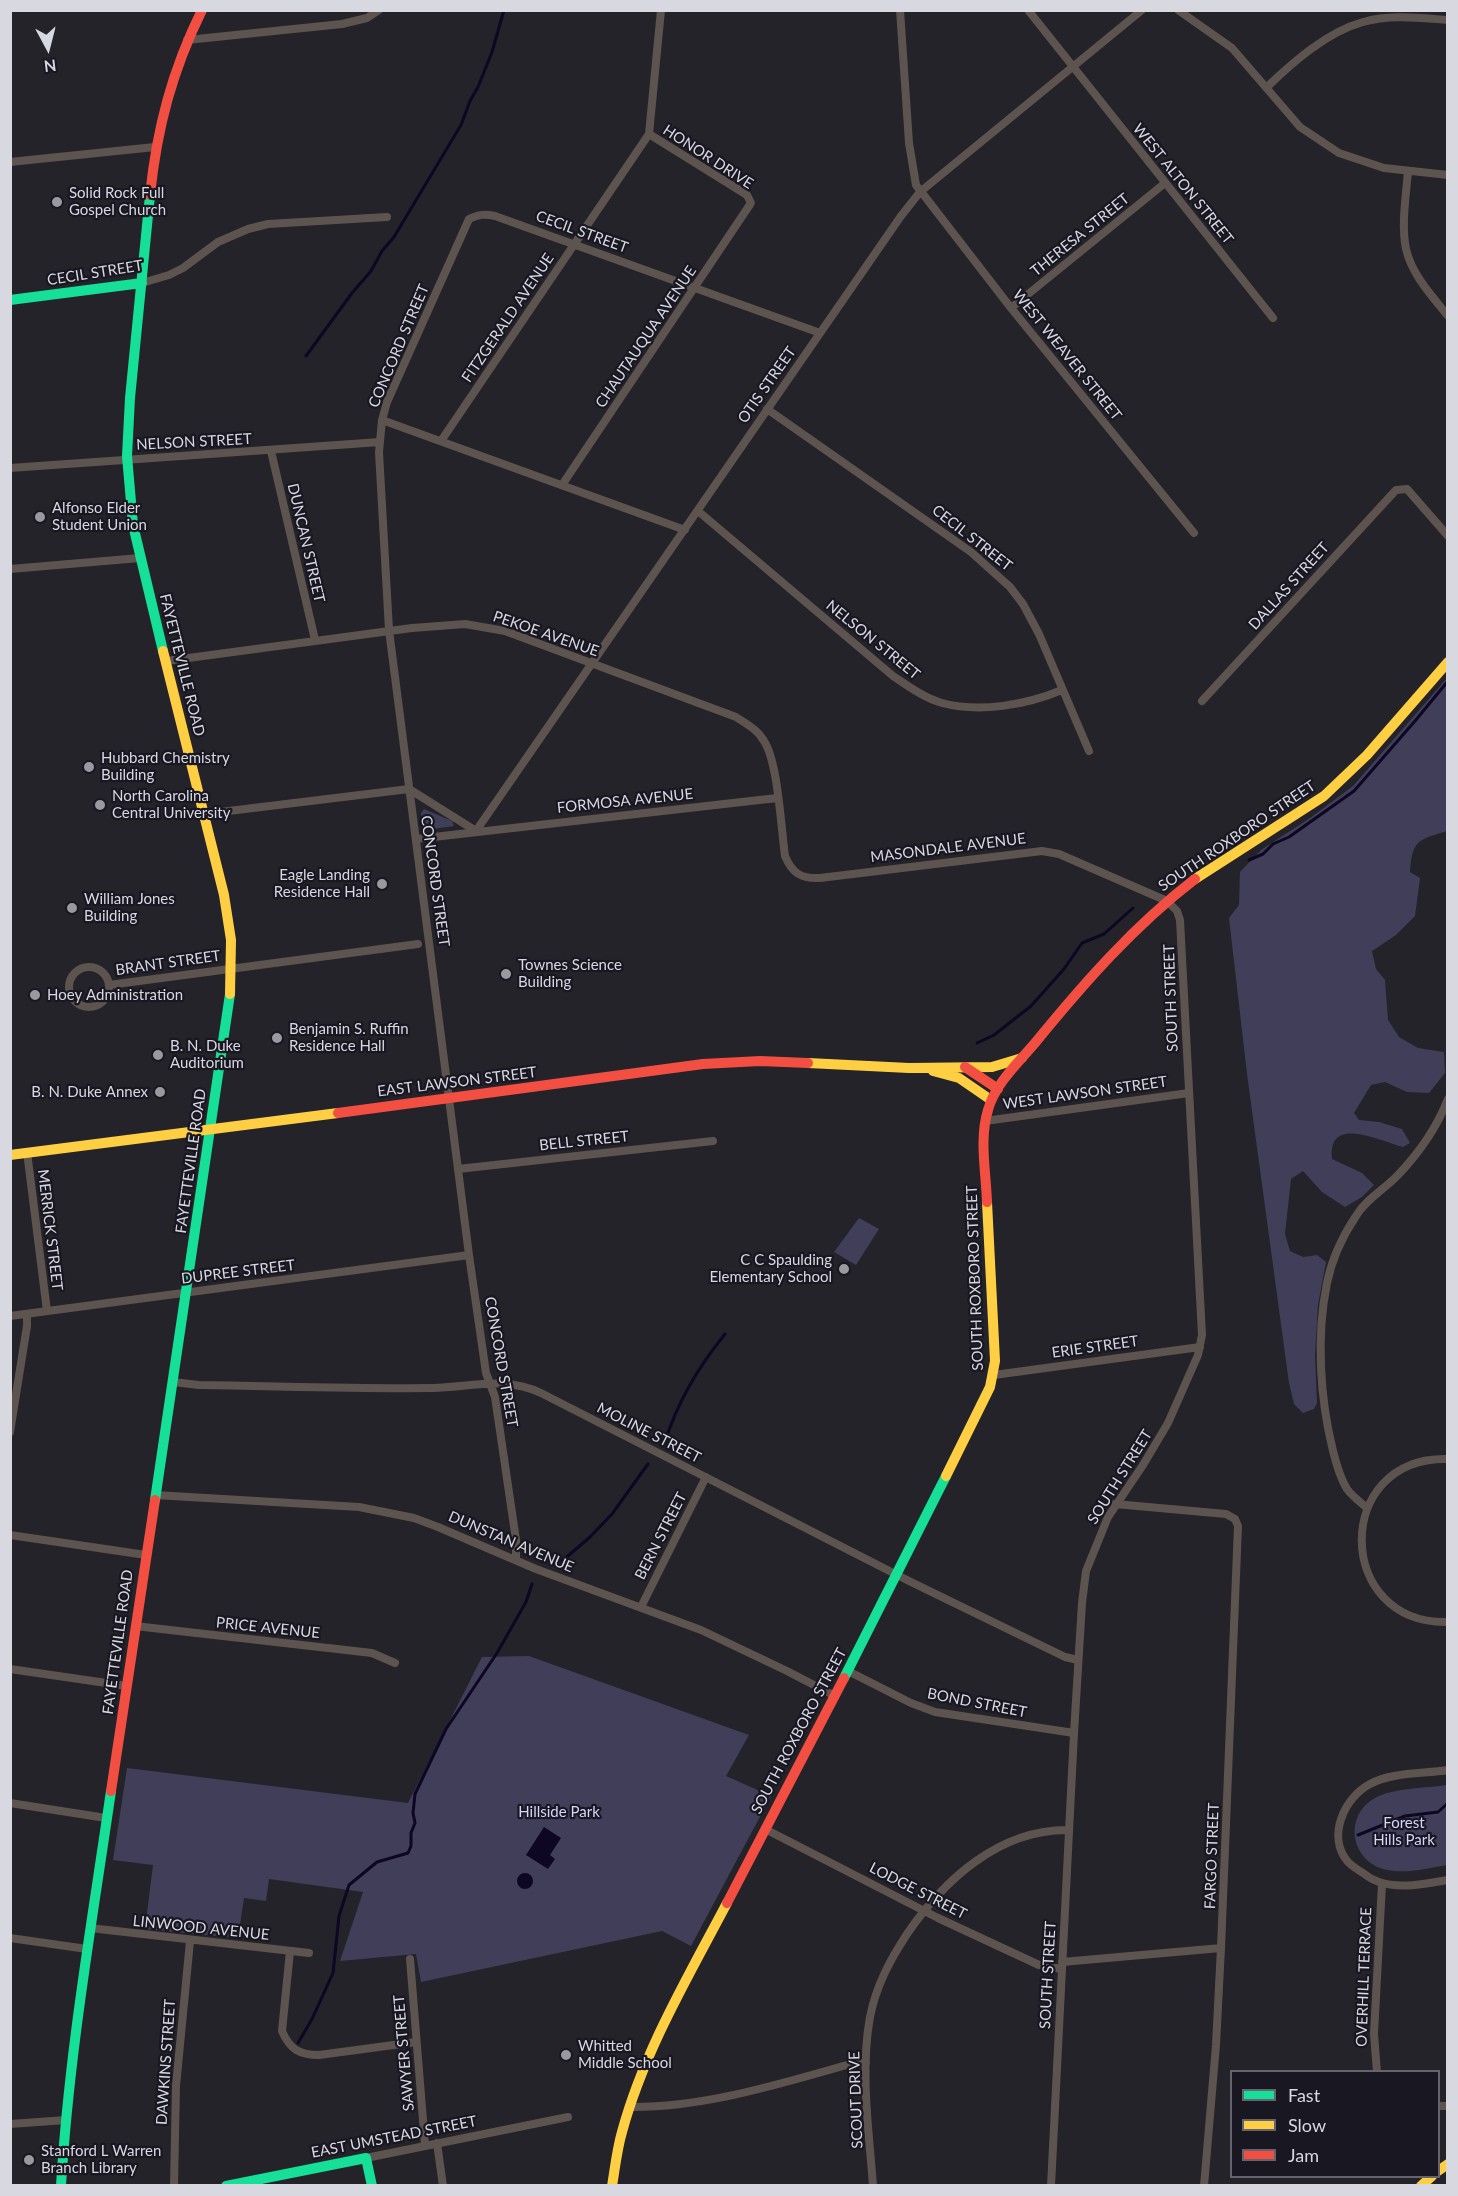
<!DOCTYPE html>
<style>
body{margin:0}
#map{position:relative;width:1458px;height:2196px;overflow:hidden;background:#232329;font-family:Lato,sans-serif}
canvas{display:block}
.frame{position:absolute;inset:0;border:12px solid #d8d8e0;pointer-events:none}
.legend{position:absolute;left:1230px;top:2070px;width:210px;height:108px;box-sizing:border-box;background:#181722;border:2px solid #65646e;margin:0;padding:8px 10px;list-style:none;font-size:18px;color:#d8d8e0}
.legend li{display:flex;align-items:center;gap:12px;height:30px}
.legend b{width:30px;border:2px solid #65646e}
.north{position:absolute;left:18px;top:18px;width:60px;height:60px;-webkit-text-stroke:4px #181722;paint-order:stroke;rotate:173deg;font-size:16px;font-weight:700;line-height:24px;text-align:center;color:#d8d8e0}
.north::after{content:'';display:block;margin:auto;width:21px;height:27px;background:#d8d8e0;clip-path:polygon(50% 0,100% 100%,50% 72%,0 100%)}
</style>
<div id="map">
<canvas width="1458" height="2196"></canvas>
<div class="frame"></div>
<ul class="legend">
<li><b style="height:8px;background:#16e098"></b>Fast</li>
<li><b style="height:8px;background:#ffcf43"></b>Slow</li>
<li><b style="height:8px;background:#f24e42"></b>Jam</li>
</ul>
<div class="north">N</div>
</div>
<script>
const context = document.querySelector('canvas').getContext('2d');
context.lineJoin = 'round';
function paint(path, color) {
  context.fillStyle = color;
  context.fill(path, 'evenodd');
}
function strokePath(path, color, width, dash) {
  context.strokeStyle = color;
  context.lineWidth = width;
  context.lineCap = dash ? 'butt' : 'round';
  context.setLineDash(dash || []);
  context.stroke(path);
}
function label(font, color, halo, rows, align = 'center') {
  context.font = font + ' Lato,sans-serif';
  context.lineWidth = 4.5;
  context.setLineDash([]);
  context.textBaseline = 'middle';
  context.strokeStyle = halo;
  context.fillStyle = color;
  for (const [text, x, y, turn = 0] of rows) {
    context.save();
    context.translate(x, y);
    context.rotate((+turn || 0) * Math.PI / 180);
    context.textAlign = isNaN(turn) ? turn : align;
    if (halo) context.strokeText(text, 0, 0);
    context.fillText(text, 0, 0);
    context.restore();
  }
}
const green = new Path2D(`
 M 1447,678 L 1447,831 C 1419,840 1412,839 1410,872 L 1420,878 L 1415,916 L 1396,935 L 1372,951 L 1376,969 L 1385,980 L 1388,1020 L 1399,1037 L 1418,1048 L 1444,1052 L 1445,1073 L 1429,1093 L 1407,1092 L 1385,1082 L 1371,1085 L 1354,1113 L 1359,1120 L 1379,1122 L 1402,1129 L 1410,1143 L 1403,1147 C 1380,1141 1327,1114 1332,1159 L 1362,1173 L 1374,1185 L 1362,1197 L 1345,1207 L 1322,1192 L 1303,1171 L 1291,1179 L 1285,1234 L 1290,1251 L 1303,1257 L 1317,1255 L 1326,1262 L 1318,1305 L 1315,1355 L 1317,1403 L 1314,1409 L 1303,1413 L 1294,1404 L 1289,1383 L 1247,1074 L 1229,918 L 1239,905 L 1240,872 L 1261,850 L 1310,818 L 1353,786 Z
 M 424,809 L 452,821 L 454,826 L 426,830 L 423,825 L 421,813 Z
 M 859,1218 L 879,1229 L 856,1265 L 834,1252 Z
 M 529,1656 L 749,1735 L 726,1776 L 771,1796 L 691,1946 L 662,1931 L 421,1982 L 416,1954 L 340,1961 L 363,1892 L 269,1879 L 266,1901 L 244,1898 L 238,1938 L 145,1929 L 153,1865 L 113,1860 L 127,1768 L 408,1803 L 482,1657 Z
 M 1447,1785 L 1447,1865 C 1427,1868 1404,1875 1383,1869 C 1350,1859 1344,1815 1375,1798 C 1392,1788 1427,1788 1447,1785 Z`);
const water = new Path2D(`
 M 544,1827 L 561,1838 L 550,1855 L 555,1859 L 548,1869 L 526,1855 Z
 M517 1881a8 8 0 1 1 16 0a8 8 0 1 1-16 0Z`);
const stream = new Path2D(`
 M 306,356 L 352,293 L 371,271 L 382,251 L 394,237 L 461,125 L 470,101 L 478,87 L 492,52 L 504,10
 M 1249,860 L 1263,854 L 1273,844 L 1289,837 L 1354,791 L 1415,721 L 1448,681
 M 977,1043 L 994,1035 L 1031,1006 L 1064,969 L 1082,943 L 1104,934 L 1133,908
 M 665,1442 C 677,1403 699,1366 725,1334
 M 562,1561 L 590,1537 L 612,1514 L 648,1464
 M 1358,1835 L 1405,1816 L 1438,1812 L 1448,1803
 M 298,2043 L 312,2019 L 333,1973 L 339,1916 L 349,1885 L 377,1862 L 408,1853 L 411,1846 L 411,1833 L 415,1823 L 413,1813 L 415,1794 L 446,1729 L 497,1653 L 526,1602 L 532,1584`);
const street = new Path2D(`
 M 900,10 L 909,143 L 916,185 L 1011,308 L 1194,533
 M 1028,10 L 1273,318
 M 1178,10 L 1232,48 L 1300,127 L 1339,153 L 1384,168 L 1448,175
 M 187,40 L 342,24 L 367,18 L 379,10
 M 1267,87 C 1293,62 1327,32 1363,22 C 1390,14 1420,18 1448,20
 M 10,162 L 155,147
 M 1408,171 C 1406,196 1401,225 1406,249 C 1412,275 1432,296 1448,316
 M 142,283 L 169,275 L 183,268 L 218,242 L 248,229 L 268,224 L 387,217
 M 1011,308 L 1165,183
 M 767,409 L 971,552 L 1010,587 L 1023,604 L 1039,634 L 1089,751
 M 382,420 L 685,530
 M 441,441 L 649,134 L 661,10
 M 271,451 L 315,640
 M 10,468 L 380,442
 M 562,485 L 751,203 L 747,195 L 649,134
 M 698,511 L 893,676 C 908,686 924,698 942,703 C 980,713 1026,705 1062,690
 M 10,569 L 140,558
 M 166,661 L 412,628 L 465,624 L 505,631 L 736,717 C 747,724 758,730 764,741 C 778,762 781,828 785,856 C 792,873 801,879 820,878 L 1042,851 L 1059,854 L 1167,901 L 1177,911 L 1180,920 L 1202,1335 L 1198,1355 L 1168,1423 L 1143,1465 L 1108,1517 L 1086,1571 L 1082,1603 L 1074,1733 L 1051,2186
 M 1202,701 L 1396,490 L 1407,489 L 1448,536
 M 204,814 L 409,789 L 476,831
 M 476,831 L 901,216 L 920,192 L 1142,10
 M 416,839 L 777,798
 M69 987a20 20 0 1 1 40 0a20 20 0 1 1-40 0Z
 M 109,985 L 418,944
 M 985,1121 L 1189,1093
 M 27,1152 L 47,1311
 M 458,1169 L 713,1141
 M 10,1316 L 469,1255
 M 994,1375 L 1200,1347
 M 173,1382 L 199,1385 C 277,1386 355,1389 433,1388 C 471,1387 506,1376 541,1393 L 911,1582 L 1065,1657 L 1078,1660
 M 10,1432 L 27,1326 L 27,1314
 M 1448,1459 C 1332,1456 1334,1625 1448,1622
 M 155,1495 L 359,1507 L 414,1518 L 438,1527 L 536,1569 L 701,1630 L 787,1671 L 835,1696
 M 1115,1504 L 1226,1514 L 1235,1519 L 1238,1526 L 1221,1948 L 1216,2045 L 1204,2186
 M 1367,1508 C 1360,1502 1352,1496 1347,1489 C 1340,1478 1336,1463 1333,1451 C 1320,1399 1316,1336 1327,1283 C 1332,1258 1342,1237 1356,1216 C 1366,1199 1385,1189 1398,1175 C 1419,1153 1437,1127 1448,1099
 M 10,1535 L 146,1555
 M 516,1560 L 516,1540 L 495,1397 L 486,1373 L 469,1255 L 389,630 L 379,452 L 382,420 L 387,402 L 469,219 C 479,214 485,214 495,216 L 820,333
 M 641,1607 L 706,1477
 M 135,1626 L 372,1653 L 395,1663
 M 10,1669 L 127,1686
 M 848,1671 L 911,1703 L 935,1712 L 1074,1733
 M 1448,1770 C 1423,1774 1392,1772 1370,1784 C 1345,1797 1326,1836 1348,1862 C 1352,1866 1358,1870 1363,1873 C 1368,1877 1373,1880 1379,1882 C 1400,1889 1426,1884 1448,1880
 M 10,1803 L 106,1818
 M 765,1829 L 938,1918 L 1039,1965 L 1062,1969
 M 90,1928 L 309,1953
 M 10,1938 L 87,1949
 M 290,1951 L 282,2031 C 290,2050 300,2055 319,2055 L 416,2042
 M 410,1959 L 425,2145
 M 1062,1962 L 1221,1948
 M 1377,2072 L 1374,2034 L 1382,1884
 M 1438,2106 L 1448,2106
 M 629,2107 C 705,2108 782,2083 854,2063 L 866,2063
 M 10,2124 L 66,2120
 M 437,2143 L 443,2186
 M 366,2158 L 568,2117
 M 174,2186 L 176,2086 L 190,1941
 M 873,2186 C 869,2130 860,2072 870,2017 C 876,1986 890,1960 907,1934 C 944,1880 999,1829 1069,1830`);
const fast = new Path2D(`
 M 150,195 L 130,398 L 127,456 L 133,525 L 163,651
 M 10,300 L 142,283
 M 155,1500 L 230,994
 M 844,1678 L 946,1476
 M 61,2186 C 69,2053 92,1922 111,1791
 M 226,2186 L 366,2158 L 372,2186`);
const slow = new Path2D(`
 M 163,651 L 224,895 L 231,940 L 230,994
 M 1195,879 L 1324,796 L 1367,755 L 1448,662
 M 808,1063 L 909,1068 L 992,1067 L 1022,1058
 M 933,1071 L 959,1078 L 991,1100
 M 10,1155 L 338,1113
 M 946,1476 L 990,1387 L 995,1361 L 987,1202
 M 1438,2171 L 1448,2164
 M 612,2186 C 615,2168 617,2149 622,2132 C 644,2051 688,1977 727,1903
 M 1421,2186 L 1432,2176`);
const jam = new Path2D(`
 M 150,195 C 157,128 172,71 202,10
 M 965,1067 L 998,1089
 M 338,1113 L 703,1064 L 760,1061 L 808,1063
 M 987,1202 C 986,1172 979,1139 988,1110 C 995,1084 1018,1063 1035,1043 C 1084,983 1134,926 1195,879
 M 111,1791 L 155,1500
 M 727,1903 L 844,1678`);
const markers = [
 [57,202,6,"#9999a0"],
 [40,517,6,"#9999a0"],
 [89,767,6,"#9999a0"],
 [100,805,6,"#9999a0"],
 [382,884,6,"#9999a0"],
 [72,908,6,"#9999a0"],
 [506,974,6,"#9999a0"],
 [35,995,6,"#9999a0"],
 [277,1038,6,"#9999a0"],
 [158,1055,6,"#9999a0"],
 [160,1092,6,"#9999a0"],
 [844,1269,6,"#9999a0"],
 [566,2055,6,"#9999a0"],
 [29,2160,6,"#9999a0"]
];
const streetNames = [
 ["HONOR DRIVE",708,157,33],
 ["WEST ALTON STREET",1183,184,51],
 ["CECIL STREET",582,232,20],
 ["THERESA STREET",1080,235,-39],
 ["CECIL STREET",95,273,-9],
 ["FITZGERALD AVENUE",508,318,-56],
 ["CHAUTAUQUA AVENUE",646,337,-56],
 ["CONCORD STREET",399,346,-67],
 ["WEST WEAVER STREET",1067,355,51],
 ["OTIS STREET",767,385,-55],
 ["NELSON STREET",194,442,-3],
 ["CECIL STREET",972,538,38],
 ["DUNCAN STREET",306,543,77],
 ["DALLAS STREET",1289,586,-48],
 ["PEKOE AVENUE",546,634,19],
 ["NELSON STREET",873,640,39],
 ["FAYETTEVILLE ROAD",182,665,76],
 ["FORMOSA AVENUE",625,801,-6],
 ["SOUTH ROXBORO STREET",1237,836,-34],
 ["MASONDALE AVENUE",948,848,-7],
 ["CONCORD STREET",435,881,82],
 ["BRANT STREET",168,963,-8],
 ["SOUTH STREET",1171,998,-92],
 ["EAST LAWSON STREET",457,1082,-7],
 ["WEST LAWSON STREET",1085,1093,-8],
 ["BELL STREET",584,1141,-6],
 ["FAYETTEVILLE ROAD",191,1161,-82],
 ["MERRICK STREET",50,1230,83],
 ["DUPREE STREET",238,1272,-7],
 ["SOUTH ROXBORO STREET",975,1278,-92],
 ["ERIE STREET",1095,1347,-8],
 ["CONCORD STREET",501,1362,80],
 ["MOLINE STREET",649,1433,27],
 ["SOUTH STREET",1120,1477,-58],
 ["BERN STREET",661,1536,-63],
 ["DUNSTAN AVENUE",511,1542,23],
 ["PRICE AVENUE",268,1628,6],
 ["FAYETTEVILLE ROAD",118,1642,-82],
 ["BOND STREET",977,1703,11],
 ["SOUTH ROXBORO STREET",799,1731,-62],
 ["FARGO STREET",1212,1856,-88],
 ["LODGE STREET",918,1891,27],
 ["LINWOOD AVENUE",201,1928,6],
 ["SOUTH STREET",1048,1975,-87],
 ["OVERHILL TERRACE",1364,1977,-88],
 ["SAWYER STREET",404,2053,-95],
 ["DAWKINS STREET",166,2062,-86],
 ["SCOUT DRIVE",856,2100,-92],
 ["EAST UMSTEAD STREET",394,2137,-11]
];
const poiNames = [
 ["Solid Rock Full",69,193],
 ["Gospel Church",69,210],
 ["Alfonso Elder",52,508],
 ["Student Union",52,525],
 ["Hubbard Chemistry",101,758],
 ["Building",101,775],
 ["North Carolina",112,796],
 ["Central University",112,813],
 ["Eagle Landing",370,875,"right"],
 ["Residence Hall",370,892,"right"],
 ["William Jones",84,899],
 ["Building",84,916],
 ["Townes Science",518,965],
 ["Building",518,982],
 ["Hoey Administration",47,995],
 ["Benjamin S. Ruffin",289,1029],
 ["Residence Hall",289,1046],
 ["B. N. Duke",170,1046],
 ["Auditorium",170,1063],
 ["B. N. Duke Annex",148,1092,"right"],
 ["C C Spaulding",832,1260,"right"],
 ["Elementary School",832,1277,"right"],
 ["Whitted",578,2046],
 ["Middle School",578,2063],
 ["Stanford L Warren",41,2151],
 ["Branch Library",41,2168]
];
const parkNames = [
 ["Hillside Park",559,1812],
 ["Forest",1404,1823],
 ["Hills Park",1404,1840]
];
paint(green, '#413e5a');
paint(water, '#0e0724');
strokePath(stream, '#0e0724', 3);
strokePath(street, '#5d5450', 8);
strokePath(fast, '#16e098', 10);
strokePath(slow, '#ffcf43', 10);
strokePath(jam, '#f24e42', 10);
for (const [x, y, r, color] of markers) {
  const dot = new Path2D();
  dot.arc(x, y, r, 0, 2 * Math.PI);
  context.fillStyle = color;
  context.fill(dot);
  strokePath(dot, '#181722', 2);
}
label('15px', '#d8d8e0', '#181722', streetNames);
label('15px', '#d8d8e0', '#181722', poiNames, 'left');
label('15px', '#d6d3fd', '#181722', parkNames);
</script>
